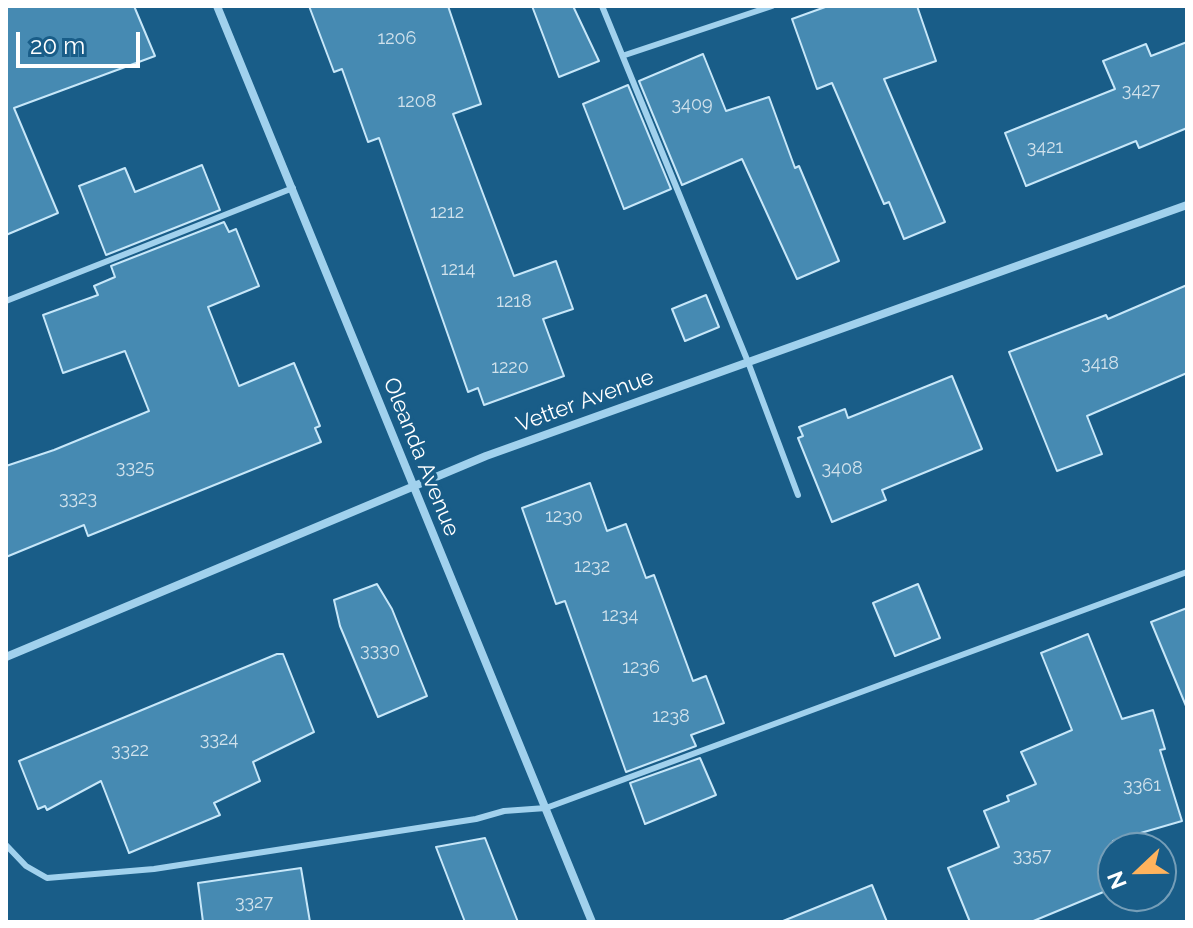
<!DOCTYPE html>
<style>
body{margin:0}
#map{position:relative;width:1193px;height:928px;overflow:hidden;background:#195d88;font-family:Raleway,sans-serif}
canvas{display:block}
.frame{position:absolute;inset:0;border:8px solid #fff;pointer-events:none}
.north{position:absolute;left:1097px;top:832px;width:80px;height:80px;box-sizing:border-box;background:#195d88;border:2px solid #759eb8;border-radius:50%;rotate:248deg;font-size:22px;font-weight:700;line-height:32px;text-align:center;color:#fff}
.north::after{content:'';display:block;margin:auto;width:28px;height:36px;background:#ffb35d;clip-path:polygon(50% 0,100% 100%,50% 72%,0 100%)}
.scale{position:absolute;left:16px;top:32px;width:124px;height:36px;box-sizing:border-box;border:4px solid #fff;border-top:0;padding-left:10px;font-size:24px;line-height:28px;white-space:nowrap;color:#fff;-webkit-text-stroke:6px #195d88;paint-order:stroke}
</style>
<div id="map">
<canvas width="1193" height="928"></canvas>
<div class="frame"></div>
<div class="north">N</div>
<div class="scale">20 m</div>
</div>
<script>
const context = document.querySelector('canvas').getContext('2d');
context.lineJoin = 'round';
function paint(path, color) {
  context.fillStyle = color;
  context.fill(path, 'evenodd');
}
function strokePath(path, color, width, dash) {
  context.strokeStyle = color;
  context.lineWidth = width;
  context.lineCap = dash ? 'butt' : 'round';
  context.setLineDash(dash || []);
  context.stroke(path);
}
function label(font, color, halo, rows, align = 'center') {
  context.font = font + ' Raleway,sans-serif';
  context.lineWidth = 7;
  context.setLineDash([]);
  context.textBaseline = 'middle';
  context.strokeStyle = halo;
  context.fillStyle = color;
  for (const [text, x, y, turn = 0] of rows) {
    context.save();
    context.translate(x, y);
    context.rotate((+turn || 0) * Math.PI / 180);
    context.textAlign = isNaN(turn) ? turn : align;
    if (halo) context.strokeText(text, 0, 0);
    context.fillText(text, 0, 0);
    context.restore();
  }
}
const building = new Path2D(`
 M 6,6 L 134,6 L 155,56 L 14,108 L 58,213 L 6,235 Z
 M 309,6 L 448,6 L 481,104 L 453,114 L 514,276 L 556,261 L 573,309 L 543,319 L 564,376 L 484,405 L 478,388 L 468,392 L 379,138 L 368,142 L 342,69 L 334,72 Z
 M 532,6 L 573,6 L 599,61 L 559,77 Z
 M 828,6 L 917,6 L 936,61 L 884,79 L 945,222 L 904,239 L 889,202 L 884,204 L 832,83 L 817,89 L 792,19 Z
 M 1187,42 L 1187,128 L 1139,148 L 1136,141 L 1026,186 L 1005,133 L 1115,89 L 1103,61 L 1146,44 L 1151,56 Z
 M 703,54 L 726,111 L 769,97 L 795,168 L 799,166 L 839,261 L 797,279 L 742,159 L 682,185 L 639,81 Z
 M 628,85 L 671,189 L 624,209 L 583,104 Z
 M 202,165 L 220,210 L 106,255 L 79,186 L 125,168 L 135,192 Z
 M 224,222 L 229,232 L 236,229 L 259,286 L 208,307 L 239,386 L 294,363 L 320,426 L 315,428 L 321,442 L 88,536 L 84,525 L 6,557 L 6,466 L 54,450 L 149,411 L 125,351 L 63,373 L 43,315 L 98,295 L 94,286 L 115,277 L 111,266 Z
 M 1187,285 L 1187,373 L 1087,416 L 1102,454 L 1057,471 L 1009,352 L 1106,315 L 1108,319 Z
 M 706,295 L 719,327 L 685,341 L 672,309 Z
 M 952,376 L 982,449 L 882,490 L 886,500 L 832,522 L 798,438 L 803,436 L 799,427 L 845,409 L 848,418 L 853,416 Z
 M 590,483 L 607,531 L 626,524 L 646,578 L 654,575 L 693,681 L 706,676 L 724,723 L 691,735 L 696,746 L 626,772 L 565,601 L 556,604 L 522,508 Z
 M 377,584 L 392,609 L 427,696 L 378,717 L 340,626 L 334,600 Z
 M 918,584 L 940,638 L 895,656 L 873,603 Z
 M 1187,608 L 1187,706 L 1186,706 L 1151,622 Z
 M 1088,634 L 1122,719 L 1153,710 L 1165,749 L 1160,750 L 1182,821 L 1113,841 L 1113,888 L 1031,922 L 970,922 L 948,868 L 999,847 L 984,811 L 1009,801 L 1007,796 L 1036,784 L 1021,752 L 1072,730 L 1041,653 Z
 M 277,654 L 283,654 L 314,732 L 253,762 L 260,781 L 214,803 L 220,815 L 129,853 L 101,781 L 47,810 L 45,806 L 38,809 L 19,761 Z
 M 700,758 L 716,795 L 645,824 L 630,783 Z
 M 485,838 L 518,922 L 465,922 L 436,847 Z
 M 301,868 L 310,922 L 203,922 L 198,883 Z
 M 872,885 L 887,922 L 784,922 L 783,921 Z`);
const service = new Path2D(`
 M 602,6 L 748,362 L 798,495
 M 625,55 L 772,6
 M 6,301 L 293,188
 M 6,845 L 26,866 L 47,878 L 154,869 L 476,819 L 504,811 L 546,808 L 1187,572`);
const minor = new Path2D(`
 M 217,6 L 592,922
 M 6,657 L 486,456 L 1187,205`);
const numberNames = [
 ["1206",397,39],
 ["3427",1141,91],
 ["1208",417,102],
 ["3409",692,105],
 ["3421",1045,148],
 ["1212",447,213],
 ["1214",458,270],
 ["1218",514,302],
 ["3418",1100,364],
 ["1220",510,368],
 ["3325",135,468],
 ["3408",842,469],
 ["3323",78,499],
 ["1230",564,517],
 ["1232",592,567],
 ["1234",620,616],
 ["3330",380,651],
 ["1236",641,668],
 ["1238",671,717],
 ["3324",219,740],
 ["3322",130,751],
 ["3361",1142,786],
 ["3357",1032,856],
 ["3327",254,903]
];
const streetNames = [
 ["Vetter Avenue",585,401,-20],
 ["Oleanda Avenue",421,457,68]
];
paint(building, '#468ab2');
strokePath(building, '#c7e7f9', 2);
strokePath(service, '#a1d1ed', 6);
strokePath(minor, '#a1d1ed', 8);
label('18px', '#d1e2ec', null, numberNames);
label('22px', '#fff', '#195d88', streetNames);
</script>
